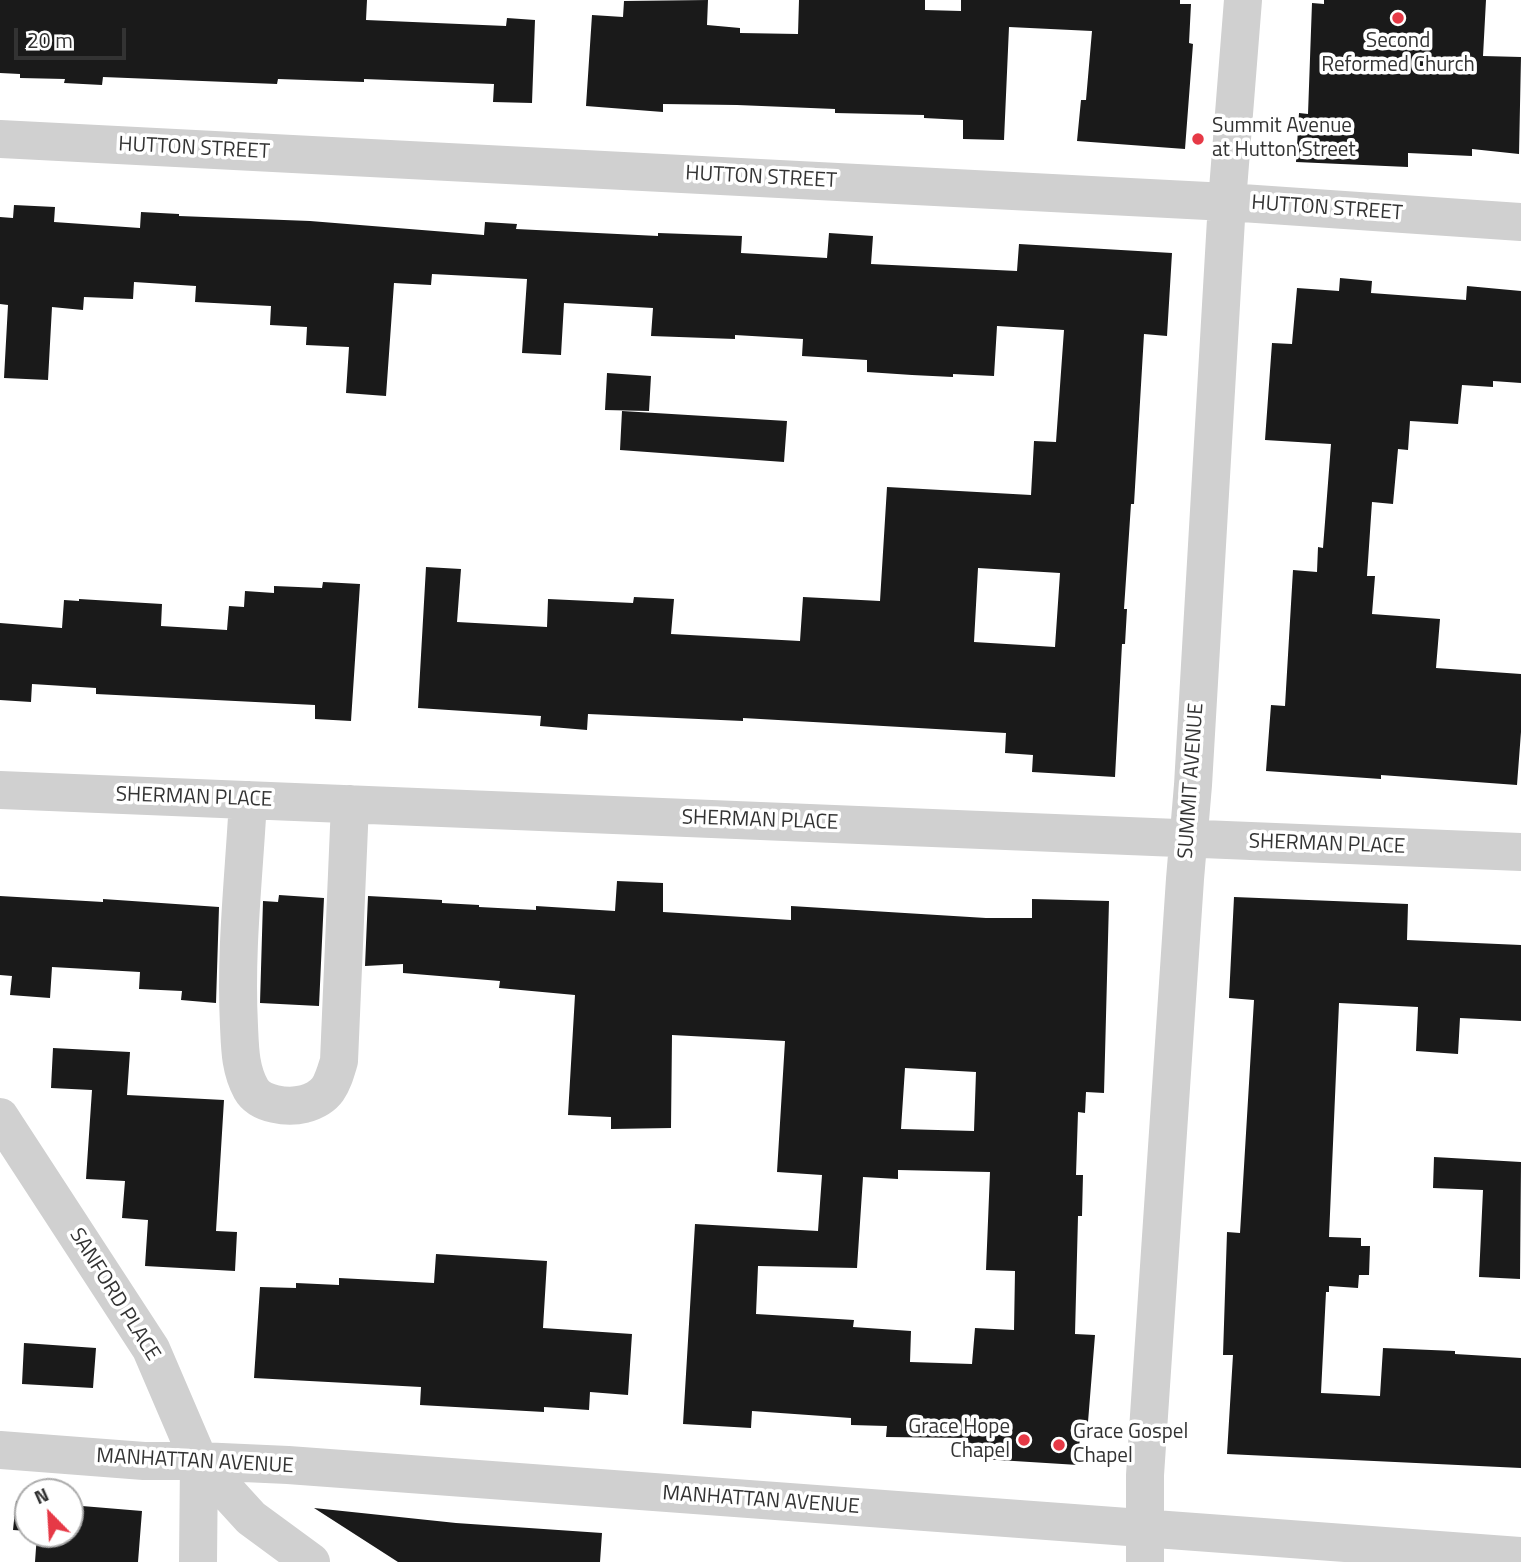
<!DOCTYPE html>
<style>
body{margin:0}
#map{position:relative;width:1521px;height:1562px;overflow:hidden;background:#fff;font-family:"Titillium Web",sans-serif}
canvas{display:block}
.north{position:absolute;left:14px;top:1478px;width:70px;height:70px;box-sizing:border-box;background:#fff;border:2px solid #adadad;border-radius:50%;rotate:336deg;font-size:19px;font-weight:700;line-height:28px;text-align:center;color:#333}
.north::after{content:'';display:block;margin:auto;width:24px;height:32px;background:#e63946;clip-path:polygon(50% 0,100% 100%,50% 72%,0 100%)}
.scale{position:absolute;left:14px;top:28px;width:112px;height:32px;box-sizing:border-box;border:4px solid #333;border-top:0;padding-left:9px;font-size:21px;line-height:24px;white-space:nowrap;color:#333;-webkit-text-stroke:5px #fff;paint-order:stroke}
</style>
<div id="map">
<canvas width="1521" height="1562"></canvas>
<div class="north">N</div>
<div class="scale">20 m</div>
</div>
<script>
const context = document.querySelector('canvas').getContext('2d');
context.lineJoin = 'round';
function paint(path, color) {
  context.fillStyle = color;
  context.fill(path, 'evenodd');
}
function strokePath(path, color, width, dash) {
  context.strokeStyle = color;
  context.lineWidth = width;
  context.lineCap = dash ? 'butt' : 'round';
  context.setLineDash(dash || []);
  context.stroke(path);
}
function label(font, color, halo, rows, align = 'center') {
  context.font = font + ' "Titillium Web",sans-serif';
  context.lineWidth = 7;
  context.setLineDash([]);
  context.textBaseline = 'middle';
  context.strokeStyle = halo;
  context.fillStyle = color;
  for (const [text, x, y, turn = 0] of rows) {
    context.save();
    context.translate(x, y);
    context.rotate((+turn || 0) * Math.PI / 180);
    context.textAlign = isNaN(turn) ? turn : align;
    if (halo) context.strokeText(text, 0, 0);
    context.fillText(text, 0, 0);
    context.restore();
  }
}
const building = new Path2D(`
 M 0,0 L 367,0 L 366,20 L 506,26 L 507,18 L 535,20 L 532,103 L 493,102 L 494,84 L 364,79 L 364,82 L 278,79 L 277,84 L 103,77 L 102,85 L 64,83 L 65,79 L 20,78 L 20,74 L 0,73 Z
 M 708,0 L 707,25 L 740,28 L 740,33 L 798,34 L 799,0 L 925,0 L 925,10 L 961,11 L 961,0 L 1180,0 L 1180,4 L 1191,4 L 1189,43 L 1193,44 L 1185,149 L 1077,141 L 1081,100 L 1086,100 L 1092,31 L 1009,27 L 1004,140 L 963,139 L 963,120 L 924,118 L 924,115 L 835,113 L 835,109 L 737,105 L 663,104 L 663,112 L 586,106 L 592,15 L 623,17 L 624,1 Z
 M 1324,0 L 1486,0 L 1483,56 L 1521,57 L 1519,154 L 1472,149 L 1472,156 L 1408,153 L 1408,167 L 1296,162 L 1299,113 L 1308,114 L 1312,3 L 1324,4 Z
 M 14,205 L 55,207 L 54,222 L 140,228 L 141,212 L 179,214 L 179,216 L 310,221 L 484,235 L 485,222 L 517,224 L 516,229 L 658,236 L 658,233 L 742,236 L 741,253 L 827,258 L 829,233 L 873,236 L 871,264 L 1017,271 L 1019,244 L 1172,253 L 1167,336 L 1144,334 L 1134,504 L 1131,504 L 1124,609 L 1127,609 L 1125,644 L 1122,644 L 1115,777 L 1032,772 L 1033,755 L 1005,753 L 1006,733 L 743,718 L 743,721 L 588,714 L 587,730 L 540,726 L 541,716 L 418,708 L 426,567 L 461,569 L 457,622 L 547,627 L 548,599 L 633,603 L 634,597 L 674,599 L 671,634 L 800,641 L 803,597 L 880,601 L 887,487 L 1031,495 L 1034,441 L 1056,442 L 1064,330 L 997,326 L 994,376 L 953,374 L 953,377 L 912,375 L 867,372 L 867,360 L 802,356 L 803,339 L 735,335 L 735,339 L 651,336 L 653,308 L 564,303 L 561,355 L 522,353 L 527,279 L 432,274 L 431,285 L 394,283 L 386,396 L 346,393 L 349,347 L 306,345 L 307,327 L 270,325 L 271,306 L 195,302 L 196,286 L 134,282 L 133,299 L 84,297 L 83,310 L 52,307 L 48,380 L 4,378 L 8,305 L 0,304 L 0,217 L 13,218 ZM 978,568 L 1060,573 L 1055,647 L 974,642 Z
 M 1340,278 L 1372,281 L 1371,293 L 1466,300 L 1467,286 L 1521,291 L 1521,383 L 1493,381 L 1493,387 L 1462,385 L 1458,424 L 1410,421 L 1408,450 L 1398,449 L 1393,504 L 1372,502 L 1367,576 L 1375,576 L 1372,614 L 1440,619 L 1436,668 L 1521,674 L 1521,732 L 1517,785 L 1381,775 L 1381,779 L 1266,771 L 1271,705 L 1285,706 L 1293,570 L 1317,572 L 1318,547 L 1323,548 L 1331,444 L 1265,440 L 1272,343 L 1292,344 L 1297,288 L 1339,291 Z
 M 607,373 L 651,376 L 649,411 L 605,410 Z
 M 622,411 L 787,421 L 784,462 L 620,450 Z
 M 323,582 L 360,584 L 351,721 L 315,719 L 315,705 L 96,694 L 96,688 L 32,684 L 31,702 L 0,700 L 0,623 L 62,628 L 64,600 L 79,601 L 79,599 L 162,604 L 161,626 L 227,630 L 229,606 L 244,607 L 245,591 L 274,593 L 274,586 L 322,588 Z
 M 617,881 L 663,883 L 663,912 L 791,920 L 791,906 L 986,918 L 1032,918 L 1032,899 L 1109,901 L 1104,1093 L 1086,1092 L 1085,1113 L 1078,1112 L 1076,1175 L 1083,1175 L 1082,1216 L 1078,1216 L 1075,1334 L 1095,1335 L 1088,1422 L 1081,1422 L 1078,1465 L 966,1458 L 968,1438 L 886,1437 L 887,1426 L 851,1425 L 851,1418 L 752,1411 L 751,1428 L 683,1424 L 695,1224 L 818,1231 L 822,1175 L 777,1172 L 785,1041 L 672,1035 L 671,1128 L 611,1129 L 611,1117 L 568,1115 L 575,995 L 499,988 L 500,981 L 403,973 L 403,964 L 365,966 L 368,896 L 442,900 L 442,903 L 479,905 L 479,907 L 536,910 L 536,906 L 615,911 ZM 905,1068 L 976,1072 L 974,1131 L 901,1129 ZM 898,1170 L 990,1172 L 986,1270 L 1015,1271 L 1014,1330 L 975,1328 L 972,1364 L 910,1362 L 911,1331 L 853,1327 L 854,1320 L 756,1314 L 758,1266 L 857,1268 L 863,1177 L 898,1179 Z
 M 279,895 L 324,898 L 319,1006 L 260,1003 L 263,901 L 278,902 Z
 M 0,896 L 103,902 L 103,899 L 219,907 L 216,1003 L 181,1000 L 182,991 L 139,989 L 140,972 L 52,967 L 50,998 L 10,995 L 12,976 L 0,975 Z
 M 1234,897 L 1408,904 L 1407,940 L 1521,945 L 1521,1021 L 1460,1018 L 1458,1054 L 1416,1051 L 1418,1007 L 1339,1003 L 1329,1237 L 1361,1238 L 1361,1246 L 1370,1246 L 1369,1275 L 1359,1275 L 1358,1288 L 1329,1286 L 1329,1292 L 1326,1292 L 1321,1393 L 1380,1396 L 1383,1348 L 1455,1351 L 1455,1354 L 1521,1358 L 1521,1468 L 1227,1454 L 1233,1355 L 1223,1355 L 1227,1232 L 1240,1233 L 1254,1000 L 1229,998 Z
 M 53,1048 L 130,1052 L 127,1095 L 224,1100 L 216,1231 L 237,1232 L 235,1271 L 145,1266 L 148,1220 L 122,1218 L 125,1181 L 86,1179 L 92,1090 L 51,1088 Z
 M 1434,1157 L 1521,1162 L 1520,1279 L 1479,1277 L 1483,1190 L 1433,1188 Z
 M 436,1254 L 547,1261 L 543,1328 L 632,1334 L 628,1395 L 590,1392 L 589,1410 L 544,1407 L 544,1412 L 420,1405 L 421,1387 L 254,1378 L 260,1287 L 296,1288 L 296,1283 L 339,1285 L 339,1278 L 434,1283 Z
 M 24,1343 L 96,1348 L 93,1388 L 22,1384 Z
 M 16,1501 L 28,1502 L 28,1531 L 13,1530 Z
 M 70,1505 L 142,1511 L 138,1562 L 35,1562 L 37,1534 L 70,1534 Z
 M 314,1508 L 456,1523 L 602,1533 L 600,1562 L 398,1562 Z`);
const minor = new Path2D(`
 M 0,139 L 1227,202 L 1521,222
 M 0,790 L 1521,852
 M 248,800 C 244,876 235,951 239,1026 C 240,1048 240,1069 251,1089 C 260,1105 288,1108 304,1104 C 329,1097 332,1084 339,1061 L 350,804
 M 0,1117 L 151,1349 L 199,1461 L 251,1518 L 311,1562
 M 0,1450 L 144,1461 L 199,1461 L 288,1465 L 1521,1556
 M 198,1562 L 199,1461
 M 1145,1562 L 1145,1475 L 1185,879 L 1193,785 L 1227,202 L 1243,0`);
const markers = [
 [1398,18,7,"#e63946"],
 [1198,139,7,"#e63946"],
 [1024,1440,7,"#e63946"],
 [1059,1445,7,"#e63946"]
];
const poiNames = [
 ["Second",1398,42,"center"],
 ["Reformed Church",1398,66,"center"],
 ["Summit Avenue",1212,127],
 ["at Hutton Street",1212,151],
 ["Grace Hope",1010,1428,"right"],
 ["Chapel",1010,1452,"right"],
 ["Grace Gospel",1073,1433],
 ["Chapel",1073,1457]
];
const streetNames = [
 ["HUTTON STREET",194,149,3],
 ["HUTTON STREET",761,178,3],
 ["HUTTON STREET",1327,209,4],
 ["SUMMIT AVENUE",1192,781,-86],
 ["SHERMAN PLACE",194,798,2],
 ["SHERMAN PLACE",760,821,2],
 ["SHERMAN PLACE",1327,845,2],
 ["SANFORD PLACE",114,1295,58],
 ["MANHATTAN AVENUE",195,1462,3],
 ["MANHATTAN AVENUE",761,1501,4]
];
paint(building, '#1a1a1a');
strokePath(minor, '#d0d0d0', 38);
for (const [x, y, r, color] of markers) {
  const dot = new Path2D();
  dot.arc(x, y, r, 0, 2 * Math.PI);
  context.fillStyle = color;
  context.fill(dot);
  strokePath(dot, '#fff', 2.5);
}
label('21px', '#333', '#fff', poiNames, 'left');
label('21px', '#333', '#fff', streetNames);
</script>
